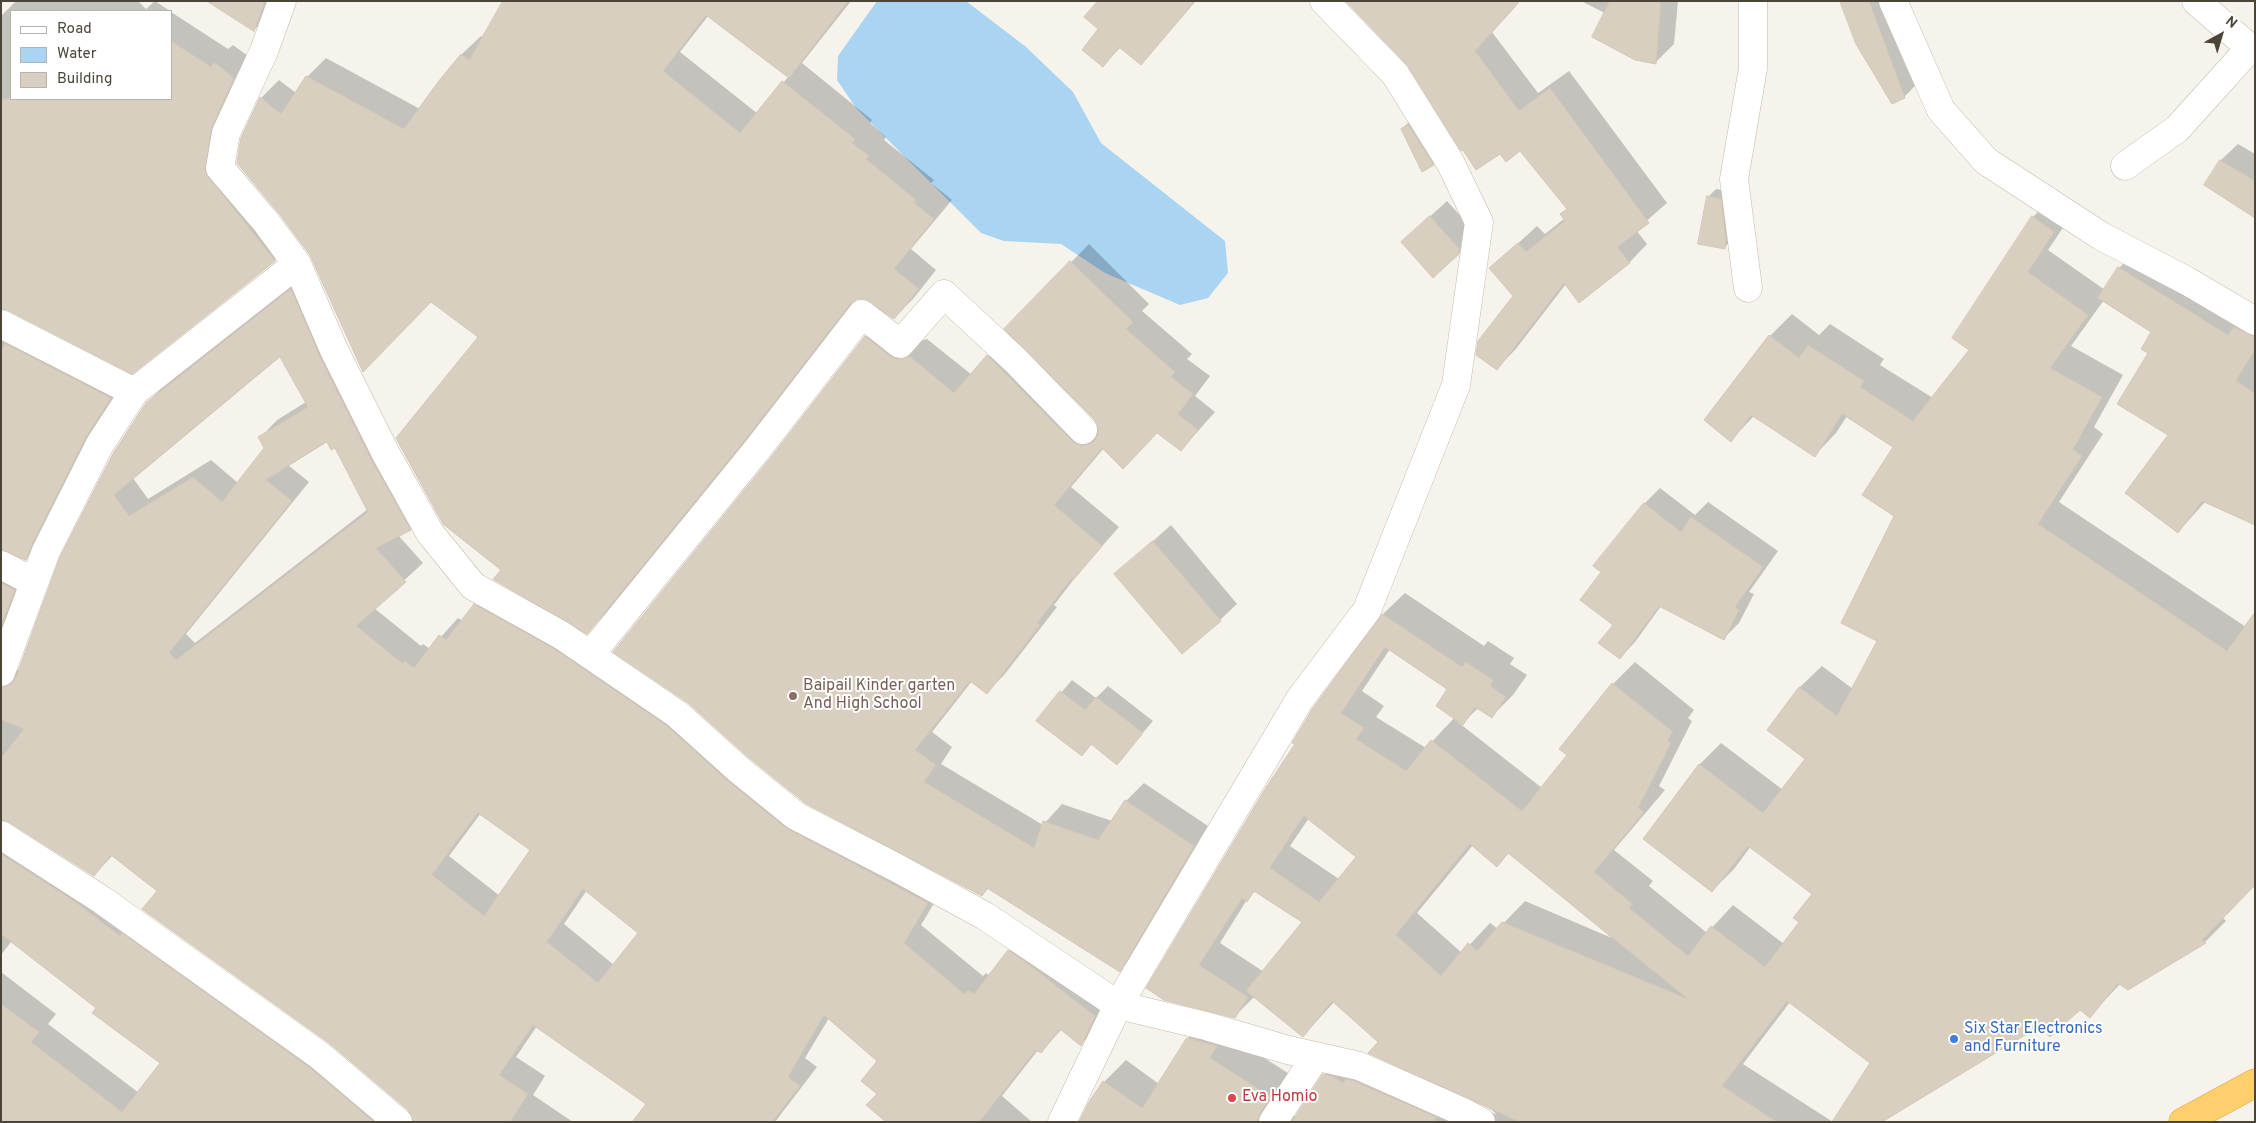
<!DOCTYPE html>
<style>
body{margin:0}
#map{position:relative;width:2256px;height:1123px;overflow:hidden;background:#f6f3ec;font-family:Overpass,sans-serif}
canvas{display:block}
.frame{position:absolute;inset:0;border:2px solid #4b4439;pointer-events:none}
.legend{position:absolute;left:10px;top:10px;width:162px;height:90px;box-sizing:border-box;background:#fff;border:1px solid #b7b4b0;margin:0;padding:6px 9px;list-style:none;font-size:15px;color:#4b4439}
.legend li{display:flex;align-items:center;gap:10px;height:25px}
.legend b{width:25px;border:1px solid #b7b4b0}
.north{position:absolute;left:2196px;top:10px;width:50px;height:50px;-webkit-text-stroke:4px #fff;paint-order:stroke;rotate:39deg;font-size:14px;font-weight:700;line-height:20px;text-align:center;color:#4b4439}
.north::after{content:'';display:block;margin:auto;width:18px;height:22px;background:#4b4439;clip-path:polygon(50% 0,100% 100%,50% 72%,0 100%)}
</style>
<div id="map">
<canvas width="2256" height="1123"></canvas>
<div class="frame"></div>
<ul class="legend">
<li><b style="height:6px;background:#fff"></b>Road</li>
<li><b style="height:14px;background:#a9d4f2"></b>Water</li>
<li><b style="height:14px;background:#d8cfc1"></b>Building</li>
</ul>
<div class="north">N</div>
</div>
<script>
const context = document.querySelector('canvas').getContext('2d');
context.lineJoin = 'round';
function paint(path, color) {
  context.fillStyle = color;
  context.fill(path, 'evenodd');
}
function strokePath(path, color, width, dash) {
  context.strokeStyle = color;
  context.lineWidth = width;
  context.lineCap = dash ? 'butt' : 'round';
  context.setLineDash(dash || []);
  context.stroke(path);
}
function label(font, color, halo, rows, align = 'center') {
  context.font = font + ' Overpass,sans-serif';
  context.lineWidth = 4;
  context.setLineDash([]);
  context.textBaseline = 'middle';
  context.strokeStyle = halo;
  context.fillStyle = color;
  for (const [text, x, y, turn = 0] of rows) {
    context.save();
    context.translate(x, y);
    context.rotate((+turn || 0) * Math.PI / 180);
    context.textAlign = isNaN(turn) ? turn : align;
    if (halo) context.strokeText(text, 0, 0);
    context.fillText(text, 0, 0);
    context.restore();
  }
}
const water = new Path2D(`
 M 877,1 L 966,1 L 1026,47 L 1073,92 L 1101,143 L 1225,241 L 1228,273 L 1208,298 L 1180,305 L 1105,273 L 1061,244 L 1004,241 L 981,233 L 856,108 L 837,80 L 838,56 Z`);
const shadow = new Path2D(`
 M 16,1 L 138,1 L 146,9 L 155,1 L 170,11 L 11,11 L 11,99 L 171,99 L 171,12 L 228,49 L 233,45 L 252,59 L 222,153 L 292,242 L 275,260 L 132,372 L 3,308 L 6,315 L 128,380 L 44,541 L 26,559 L 3,549 L 6,556 L 32,572 L 13,669 L 20,670 L 147,403 L 165,385 L 309,272 L 428,511 L 410,529 L 398,535 L 423,563 L 374,608 L 421,646 L 423,644 L 430,649 L 458,618 L 463,621 L 493,587 L 804,811 L 945,885 L 921,925 L 983,976 L 986,973 L 990,976 L 1009,951 L 1027,933 L 1113,998 L 1099,1026 L 1081,1044 L 1062,1029 L 1041,1052 L 1038,1050 L 1002,1096 L 1032,1122 L 887,1122 L 878,1093 L 879,1061 L 829,1018 L 805,1058 L 817,1067 L 775,1122 L 634,1122 L 647,1104 L 537,1026 L 516,1057 L 545,1076 L 533,1095 L 573,1122 L 1,1122 L 1,972 L 56,1014 L 48,1024 L 139,1093 L 161,1063 L 98,1008 L 11,942 L 1,955 L 1,16 ZM 281,355 L 306,402 L 277,420 L 260,438 L 266,448 L 238,483 L 211,460 L 148,499 L 133,478 ZM 328,440 L 336,446 L 368,509 L 195,643 L 186,634 L 309,482 L 288,465 ZM 481,813 L 532,850 L 500,896 L 449,856 ZM 4,819 L 94,875 L 113,855 L 158,891 L 409,1109 L 414,1120 L 406,1116 L 4,824 ZM 587,890 L 640,933 L 614,965 L 564,924 Z
 M 209,1 L 275,1 L 271,13 L 254,30 Z
 M 504,1 L 851,1 L 802,63 L 872,120 L 870,123 L 886,137 L 884,140 L 934,180 L 931,183 L 952,200 L 911,249 L 936,270 L 913,299 L 894,318 L 865,297 L 857,298 L 762,421 L 606,613 L 587,632 L 502,570 L 479,337 L 261,98 L 279,80 L 296,93 L 307,77 L 326,58 L 420,109 L 462,54 L 481,36 L 483,38 ZM 708,16 L 788,77 L 758,114 L 680,52 Z
 M 1100,1 L 1196,1 L 1141,64 L 1121,47 L 1103,65 Z
 M 1512,1 L 1516,6 L 1492,32 L 1538,93 L 1569,71 L 1667,203 L 1636,230 L 1647,244 L 1629,263 L 1566,284 L 1515,350 L 1496,369 L 1515,296 L 1491,268 L 1537,226 L 1545,234 L 1565,218 L 1562,214 L 1568,208 L 1520,149 L 1407,62 Z
 M 1581,1 L 1678,1 L 1674,44 L 1655,63 L 1605,13 Z
 M 1841,1 L 1898,1 L 1926,75 L 1904,97 Z
 M 1410,121 L 1441,156 L 1433,164 L 1402,129 Z
 M 2238,144 L 2255,154 L 2255,216 L 2206,185 L 2221,160 Z
 M 1716,189 L 1729,191 L 1732,240 L 1724,248 L 1708,197 Z
 M 2054,196 L 2075,210 L 2048,250 L 2105,290 L 2119,268 L 2136,251 L 2255,312 L 2255,523 L 2206,501 L 2178,532 L 2170,435 L 2149,353 L 2152,332 L 2104,300 L 2071,346 L 2123,375 L 2094,427 L 2103,434 L 2059,502 L 2246,627 L 2222,917 L 2226,921 L 2205,942 L 2121,983 L 2090,1016 L 2080,1009 L 2040,1024 L 1871,1063 L 1790,1002 L 1743,1064 L 1833,1122 L 1081,1122 L 1090,1102 L 1104,1082 L 1126,1060 L 1159,1084 L 1188,1038 L 1210,1017 L 1230,1036 L 1291,1075 L 1286,1113 L 1294,1116 L 1297,1116 L 1324,1075 L 1346,1053 L 1376,1060 L 1497,1115 L 1490,1108 L 1380,1042 L 1335,1001 L 1303,1036 L 1255,996 L 1234,1017 L 1165,999 L 1314,708 L 1383,614 L 1405,593 L 1484,646 L 1488,641 L 1514,658 L 1510,664 L 1527,675 L 1513,695 L 1491,717 L 1478,708 L 1463,723 L 1455,718 L 1454,719 L 1542,788 L 1569,755 L 1561,748 L 1613,684 L 1635,662 L 1694,710 L 1688,718 L 1692,721 L 1659,786 L 1665,790 L 1614,850 L 1653,881 L 1649,886 L 1707,933 L 1733,905 L 1784,944 L 1800,922 L 1814,894 L 1751,846 L 1734,869 L 1712,891 L 1699,765 L 1721,743 L 1783,790 L 1806,759 L 1769,730 L 1800,687 L 1822,666 L 1853,689 L 1878,640 L 1895,515 L 1895,446 L 1847,416 L 1836,433 L 1815,455 L 1754,416 L 1731,440 L 1705,420 L 1770,336 L 1792,314 L 1819,335 L 1830,324 L 1884,359 L 1880,365 L 1933,398 L 1971,350 L 2033,217 ZM 1390,649 L 1449,688 L 1455,717 L 1426,748 L 1376,717 L 1384,706 L 1362,691 ZM 1309,818 L 1357,857 L 1339,879 L 1290,846 ZM 1473,845 L 1497,865 L 1509,853 L 1612,938 L 1525,901 L 1498,929 L 1490,923 L 1462,953 L 1417,913 ZM 1255,891 L 1304,922 L 1264,972 L 1220,943 L 1248,898 Z
 M 1447,201 L 1475,232 L 1475,236 L 1458,254 L 1402,242 Z
 M 1089,244 L 1149,304 L 1142,311 L 1192,354 L 1187,359 L 1210,376 L 1195,396 L 1215,412 L 1181,450 L 1157,432 L 1104,448 L 1071,487 L 1119,527 L 1081,570 L 1054,605 L 1057,607 L 1004,675 L 987,692 L 972,681 L 932,732 L 952,747 L 941,764 L 1043,825 L 1062,804 L 1112,821 L 1126,801 L 1144,783 L 1211,828 L 1137,953 L 1119,970 L 989,888 L 982,895 L 805,802 L 769,462 L 866,337 L 883,319 L 916,342 L 927,339 L 972,375 L 1005,338 L 1089,423 L 1099,428 L 1095,418 L 1006,329 Z
 M 1660,488 L 1695,515 L 1708,502 L 1778,551 L 1749,592 L 1754,594 L 1739,623 L 1724,638 L 1661,606 L 1635,642 L 1620,658 L 1602,571 L 1644,504 Z
 M 1171,525 L 1237,604 L 1220,620 L 1116,574 Z
 M 1072,680 L 1096,698 L 1108,686 L 1153,721 L 1117,763 L 1092,744 L 1082,755 L 1038,720 Z`);
const building = new Path2D(`
 M 207,1 L 265,1 L 254,31 Z
 M 503,1 L 848,1 L 789,78 L 706,15 L 663,71 L 740,133 L 782,81 L 855,139 L 852,143 L 869,156 L 866,159 L 916,200 L 914,203 L 934,219 L 894,269 L 919,289 L 894,319 L 865,299 L 857,299 L 850,304 L 744,441 L 587,634 L 493,579 L 501,570 L 443,524 L 396,438 L 478,337 L 431,302 L 363,372 L 310,255 L 278,212 L 237,163 L 241,138 L 260,97 L 281,114 L 306,76 L 404,129 L 438,82 L 461,54 L 469,60 Z
 M 1098,1 L 1195,1 L 1141,65 L 1119,47 L 1103,67 L 1082,50 L 1098,29 L 1084,17 Z
 M 1346,1 L 1520,1 L 1475,51 L 1519,111 L 1550,88 L 1649,223 L 1617,247 L 1630,263 L 1579,303 L 1564,283 L 1497,370 L 1476,355 L 1478,341 L 1513,296 L 1489,268 L 1518,243 L 1526,252 L 1565,221 L 1560,214 L 1567,209 L 1520,151 L 1506,162 L 1500,154 L 1476,170 L 1463,150 L 1461,151 L 1408,66 Z
 M 1610,1 L 1661,1 L 1656,64 L 1635,60 L 1592,37 Z
 M 1840,1 L 1869,1 L 1905,98 L 1892,104 L 1856,44 Z
 M 171,41 L 211,67 L 214,62 L 234,78 L 212,127 L 205,172 L 275,261 L 132,374 L 8,310 L 1,309 L 1,99 L 171,99 Z
 M 1408,125 L 1434,165 L 1422,172 L 1401,129 Z
 M 2220,160 L 2255,181 L 2255,218 L 2204,185 Z
 M 1707,196 L 1721,199 L 1726,241 L 1725,249 L 1698,244 Z
 M 1430,216 L 1459,249 L 1459,254 L 1433,278 L 1401,242 Z
 M 2032,216 L 2054,232 L 2028,272 L 2088,315 L 2050,368 L 2102,397 L 2073,449 L 2082,456 L 2038,524 L 2227,651 L 2255,612 L 2255,885 L 2202,940 L 2206,943 L 2128,990 L 2118,983 L 2090,1018 L 2080,1010 L 2050,1037 L 2040,1026 L 1882,1122 L 1832,1122 L 1870,1063 L 1787,1001 L 1722,1086 L 1777,1122 L 1520,1122 L 1368,1053 L 1378,1042 L 1332,1001 L 1303,1037 L 1246,991 L 1302,922 L 1254,891 L 1247,902 L 1242,898 L 1199,965 L 1248,997 L 1235,1018 L 1164,1000 L 1146,988 L 1267,786 L 1295,744 L 1292,743 L 1313,708 L 1382,614 L 1462,667 L 1466,662 L 1493,680 L 1490,686 L 1506,697 L 1492,718 L 1475,707 L 1463,725 L 1436,706 L 1447,689 L 1385,647 L 1341,713 L 1364,728 L 1356,739 L 1406,771 L 1431,740 L 1522,811 L 1567,755 L 1559,749 L 1612,683 L 1673,732 L 1667,740 L 1671,743 L 1638,808 L 1644,812 L 1594,872 L 1632,904 L 1629,908 L 1688,956 L 1711,926 L 1765,967 L 1799,922 L 1793,918 L 1812,894 L 1748,846 L 1712,892 L 1643,839 L 1699,764 L 1763,813 L 1805,759 L 1767,730 L 1799,687 L 1837,716 L 1877,641 L 1841,623 L 1894,516 L 1862,495 L 1893,447 L 1842,414 L 1815,457 L 1751,415 L 1731,442 L 1704,420 L 1769,335 L 1799,358 L 1808,345 L 1864,381 L 1860,387 L 1913,421 L 1969,350 L 1952,338 ZM 1304,816 L 1356,857 L 1319,902 L 1270,868 ZM 1470,844 L 1497,867 L 1508,853 L 1688,999 L 1502,922 L 1477,951 L 1468,943 L 1441,976 L 1396,935 Z
 M 1070,261 L 1133,322 L 1126,329 L 1175,372 L 1171,377 L 1193,394 L 1178,414 L 1198,430 L 1181,451 L 1157,433 L 1123,469 L 1102,448 L 1054,505 L 1102,546 L 1074,579 L 1072,578 L 1037,623 L 1040,625 L 987,694 L 970,681 L 915,750 L 936,765 L 924,782 L 1034,848 L 1043,821 L 1098,840 L 1125,800 L 1194,846 L 1120,972 L 987,888 L 982,896 L 805,803 L 748,757 L 687,702 L 613,652 L 768,461 L 865,336 L 891,357 L 898,359 L 909,356 L 954,393 L 987,355 L 1072,441 L 1079,445 L 1086,445 L 1094,442 L 1098,434 L 1098,426 L 1094,419 L 1004,329 Z
 M 2118,267 L 2228,335 L 2234,327 L 2255,337 L 2255,350 L 2236,380 L 2255,394 L 2255,525 L 2202,501 L 2178,533 L 2125,493 L 2168,435 L 2117,404 L 2148,353 L 2141,349 L 2151,332 L 2098,298 Z
 M 291,289 L 320,357 L 372,461 L 411,530 L 376,548 L 406,582 L 356,626 L 403,664 L 404,661 L 414,668 L 439,635 L 446,640 L 474,604 L 553,648 L 667,726 L 728,781 L 786,828 L 928,903 L 904,943 L 964,994 L 968,990 L 974,994 L 1008,950 L 1028,964 L 1095,1016 L 1081,1046 L 1060,1029 L 1041,1053 L 1036,1050 L 979,1122 L 886,1122 L 866,1105 L 877,1094 L 861,1081 L 877,1061 L 824,1015 L 788,1077 L 800,1086 L 772,1122 L 632,1122 L 646,1104 L 533,1025 L 499,1075 L 528,1094 L 510,1122 L 413,1122 L 408,1110 L 329,1043 L 142,909 L 157,891 L 111,855 L 94,876 L 9,822 L 1,819 L 1,758 L 24,729 L 1,720 L 1,687 L 11,684 L 16,677 L 60,557 L 114,452 L 146,403 ZM 280,357 L 308,407 L 258,437 L 264,448 L 222,502 L 193,477 L 129,516 L 114,495 ZM 327,442 L 331,450 L 335,448 L 368,512 L 176,660 L 169,653 L 292,501 L 266,480 ZM 478,813 L 530,850 L 484,916 L 432,875 ZM 583,889 L 638,933 L 598,983 L 547,942 Z
 M 6,344 L 111,398 L 86,437 L 32,544 L 26,560 L 1,550 L 1,350 Z
 M 1644,503 L 1681,532 L 1691,517 L 1763,567 L 1735,607 L 1739,610 L 1724,640 L 1659,606 L 1620,659 L 1598,643 L 1613,625 L 1580,600 L 1601,572 L 1593,566 Z
 M 1153,541 L 1221,621 L 1182,654 L 1114,574 Z
 M 1,583 L 15,590 L 1,626 Z
 M 1060,691 L 1085,710 L 1096,697 L 1143,733 L 1117,765 L 1091,744 L 1082,756 L 1036,721 Z
 M 1,854 L 74,901 L 120,936 L 122,933 L 309,1067 L 374,1122 L 1,1122 L 1,1004 L 39,1032 L 31,1042 L 122,1112 L 160,1063 L 92,1013 L 96,1008 L 1,934 Z
 M 1187,1038 L 1217,1046 L 1210,1058 L 1271,1097 L 1260,1113 L 1257,1122 L 1079,1122 L 1089,1102 L 1103,1081 L 1142,1108 Z
 M 1323,1074 L 1332,1076 L 1343,1083 L 1346,1079 L 1354,1081 L 1436,1117 L 1433,1122 L 1292,1122 Z`);
const minor = new Path2D(`
 M 1893,1 L 1941,110 L 1986,161 L 2101,236 L 2187,281 L 2255,321
 M 2125,166 L 2177,129 L 2250,48 L 2196,1
 M 297,264 L 334,350 L 386,454 L 430,533 L 473,586 L 561,635 L 677,714 L 738,769 L 796,816 L 897,868 L 985,916 L 1118,1005 L 1206,1026 L 1288,1050 L 1359,1066 L 1463,1112 L 1481,1122
 M 1748,288 L 1734,179 L 1753,68 L 1753,1
 M 1,324 L 134,392
 M 1,565 L 34,582
 M 590,655 L 756,451 L 862,314 L 900,344 L 944,294 L 1015,360 L 1083,430
 M 1,672 L 46,551 L 100,444 L 134,392 L 297,264 L 266,222 L 220,168 L 226,133 L 264,51 L 282,1
 M 1,835 L 102,900 L 319,1055 L 398,1122
 M 1062,1122 L 1118,1005 L 1300,699 L 1367,610 L 1456,385 L 1479,222 L 1450,162 L 1395,74 L 1324,1
 M 1273,1122 L 1316,1056`);
const highway = new Path2D(`
 M 2183,1122 L 2255,1083`);
const markers = [
 [793,696,5,"#8d6e63"],
 [1954,1039,5,"#3f7fe0"],
 [1232,1098,5,"#e0444e"]
];
const educationNames = [
 ["Baipail Kinder garten",803,687],
 ["And High School",803,705]
];
const shopNames = [
 ["Six Star Electronics",1964,1030],
 ["and Furniture",1964,1048]
];
const healthNames = [
 ["Eva Homio",1242,1098]
];
paint(water, '#a9d4f2');
paint(shadow, '#0003');
paint(building, '#d8cfc1');
strokePath(building, '#d3c7b4', 1);
strokePath(minor, '#c2bbae', 29);
strokePath(highway, '#e0a43c', 29);
strokePath(minor, '#fff', 28);
strokePath(highway, '#ffcf6e', 28);
for (const [x, y, r, color] of markers) {
  const dot = new Path2D();
  dot.arc(x, y, r, 0, 2 * Math.PI);
  context.fillStyle = color;
  context.fill(dot);
  strokePath(dot, '#fff', 2);
}
label('16px', '#785e54', '#fff', educationNames, 'left');
label('16px', '#366cbe', '#fff', shopNames, 'left');
label('16px', '#be3a42', '#fff', healthNames, 'left');
</script>
